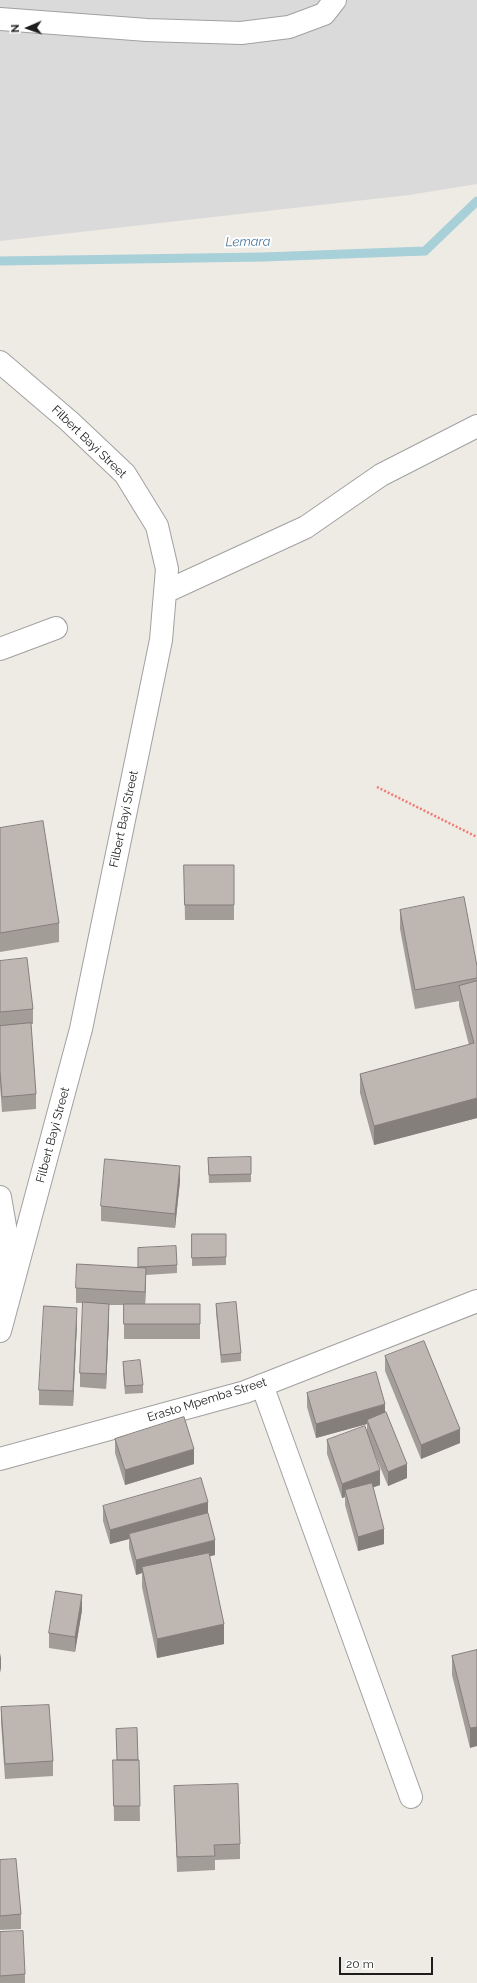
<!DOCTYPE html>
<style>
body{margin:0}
#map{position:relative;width:477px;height:1983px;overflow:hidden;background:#eeeae4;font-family:Raleway,sans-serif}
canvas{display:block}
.north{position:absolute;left:8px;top:8px;width:40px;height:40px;-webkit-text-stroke:3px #fff;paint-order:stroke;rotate:268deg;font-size:11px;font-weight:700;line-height:16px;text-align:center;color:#1d1d1d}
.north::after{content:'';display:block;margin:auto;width:14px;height:18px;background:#1d1d1d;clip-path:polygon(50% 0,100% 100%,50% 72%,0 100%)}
.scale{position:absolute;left:339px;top:1957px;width:94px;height:18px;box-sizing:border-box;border:2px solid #1d1d1d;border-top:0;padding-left:5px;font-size:12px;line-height:14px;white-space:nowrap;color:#1d1d1d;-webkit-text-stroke:3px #fff;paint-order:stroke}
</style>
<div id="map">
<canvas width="477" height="1983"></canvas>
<div class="north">N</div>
<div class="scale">20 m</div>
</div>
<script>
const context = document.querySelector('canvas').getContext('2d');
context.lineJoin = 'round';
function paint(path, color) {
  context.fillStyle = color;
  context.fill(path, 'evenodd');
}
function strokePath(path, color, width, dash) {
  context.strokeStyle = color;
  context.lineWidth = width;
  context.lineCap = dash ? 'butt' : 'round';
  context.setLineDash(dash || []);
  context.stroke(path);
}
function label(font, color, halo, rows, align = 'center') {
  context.font = font + ' Raleway,sans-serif';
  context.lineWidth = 4;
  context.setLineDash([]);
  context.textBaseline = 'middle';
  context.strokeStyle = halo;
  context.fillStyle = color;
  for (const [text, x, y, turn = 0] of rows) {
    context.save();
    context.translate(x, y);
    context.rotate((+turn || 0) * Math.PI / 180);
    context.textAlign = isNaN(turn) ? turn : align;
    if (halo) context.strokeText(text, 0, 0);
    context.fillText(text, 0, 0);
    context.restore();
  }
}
const residential = new Path2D(`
 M 0,0 L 477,0 L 477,184 L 409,195 L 0,241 Z`);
const stream = new Path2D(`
 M 0,261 L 263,257 L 425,251 L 477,201`);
const path = new Path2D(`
 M 377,787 L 477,837`);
const minor = new Path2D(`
 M 0,19 L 147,30 L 241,33 L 289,27 L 324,14 L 335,0
 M 0,362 L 69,421 L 125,474 L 157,526 L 167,569 L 161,640 L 81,1029 L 0,1331
 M 165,592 L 306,527 L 381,475 L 477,426
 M 0,649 L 56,628
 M 0,1197 L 5,1226 L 8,1283
 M 262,1385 L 411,1797
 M 0,1459 L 245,1392 L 477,1301`);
const wall = new Path2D(`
 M 0,828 L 59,923 L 59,942 L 0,952 Z
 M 184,865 L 234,865 L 234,920 L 185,920 Z
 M 400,910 L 477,966 L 477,1118 L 374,1145 L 360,1093 L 360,1074 L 469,1045 L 459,1006 L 459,1001 L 415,1009 L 400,929 Z
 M 0,961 L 33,1009 L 33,1024 L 31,1024 L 36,1094 L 36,1109 L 2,1112 L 0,1085 Z
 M 208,1158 L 251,1174 L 251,1182 L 209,1183 Z
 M 180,1181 L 175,1228 L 101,1221 L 101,1206 Z
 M 192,1234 L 226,1234 L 226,1265 L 192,1266 Z
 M 138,1248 L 177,1265 L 177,1273 L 146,1275 L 145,1304 L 200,1304 L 200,1339 L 124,1339 L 124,1305 L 109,1305 L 109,1319 L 106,1389 L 80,1387 L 80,1373 L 83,1303 L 76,1303 L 76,1288 L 138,1268 Z
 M 216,1304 L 241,1353 L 241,1361 L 221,1363 L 216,1312 Z
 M 77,1323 L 73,1406 L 39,1405 L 39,1390 Z
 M 385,1356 L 460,1443 L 421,1459 L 385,1371 Z
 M 123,1362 L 143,1385 L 143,1393 L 125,1394 L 123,1370 Z
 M 307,1393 L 385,1413 L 407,1478 L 388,1486 L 373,1450 L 380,1485 L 373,1487 L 384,1544 L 358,1551 L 345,1505 L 345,1497 L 342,1498 L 327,1454 L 327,1440 L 367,1433 L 367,1424 L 316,1438 L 307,1407 Z
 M 115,1439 L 194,1464 L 125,1485 L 115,1453 Z
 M 103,1506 L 215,1555 L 209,1556 L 224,1644 L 157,1658 L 142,1587 L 142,1573 L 136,1575 L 129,1548 L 129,1539 L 110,1544 L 103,1521 Z
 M 82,1610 L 75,1652 L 49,1648 L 49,1633 Z
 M 477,1650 L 470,1748 L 452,1675 L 452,1656 Z
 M 1,1707 L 53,1761 L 53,1776 L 5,1779 L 1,1722 Z
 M 113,1760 L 139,1760 L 140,1821 L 114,1821 Z
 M 174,1786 L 240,1844 L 240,1859 L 215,1860 L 215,1870 L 177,1872 Z
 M 0,1860 L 21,1914 L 21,1929 L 0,1930 Z
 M 0,1932 L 25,1974 L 25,1983 L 0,1983 Z`);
const shadedWall = new Path2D(`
 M 477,1098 L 477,1118 L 374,1145 L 374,1126 Z
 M 180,1166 L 180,1181 L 175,1228 L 175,1214 Z
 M 146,1268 L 146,1283 L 145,1307 L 145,1292 Z
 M 109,1304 L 109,1319 L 106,1389 L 106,1374 Z
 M 77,1308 L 77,1323 L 73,1406 L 73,1391 Z
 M 385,1404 L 385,1419 L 367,1420 L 367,1424 L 316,1438 L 316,1424 Z
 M 460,1429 L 460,1443 L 421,1459 L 421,1445 Z
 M 194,1449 L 194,1464 L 125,1485 L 125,1470 Z
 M 407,1464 L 407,1478 L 388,1486 L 388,1472 Z
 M 380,1470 L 380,1485 L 347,1497 L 345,1490 L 345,1497 L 342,1498 L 342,1484 Z
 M 208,1502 L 208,1516 L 129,1534 L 129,1539 L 110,1544 L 110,1530 Z
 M 384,1529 L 384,1544 L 358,1551 L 358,1537 Z
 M 215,1540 L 215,1555 L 143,1573 L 142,1567 L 142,1573 L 136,1575 L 136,1560 Z
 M 82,1595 L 82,1610 L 75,1652 L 75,1637 Z
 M 224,1624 L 224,1644 L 157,1658 L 157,1639 Z
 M 1,1653 L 1,1668 L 0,1673 L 0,1658 Z
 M 477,1727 L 477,1746 L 470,1748 L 470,1728 Z`);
const building = new Path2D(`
 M 43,821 L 59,923 L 0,933 L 0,828 Z
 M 184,865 L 234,865 L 234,905 L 185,905 Z
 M 464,897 L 477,966 L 477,978 L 415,990 L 400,910 Z
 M 27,958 L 33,1009 L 0,1012 L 0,961 Z
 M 477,981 L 477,1098 L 374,1126 L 360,1074 L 474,1043 L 459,986 Z
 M 31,1023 L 36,1094 L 2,1097 L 0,1071 L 0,1026 Z
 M 251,1157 L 251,1174 L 209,1175 L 208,1158 Z
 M 105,1159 L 180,1166 L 175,1214 L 101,1206 Z
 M 192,1234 L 226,1234 L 226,1257 L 192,1258 Z
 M 176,1246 L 177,1265 L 138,1267 L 138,1248 Z
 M 77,1264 L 146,1268 L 145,1292 L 76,1288 Z
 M 83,1302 L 109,1304 L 106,1374 L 80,1373 Z
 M 236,1302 L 241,1353 L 221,1355 L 216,1304 Z
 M 124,1304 L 200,1304 L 200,1324 L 124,1324 Z
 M 44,1306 L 77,1308 L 73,1391 L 39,1390 Z
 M 424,1341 L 460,1429 L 421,1445 L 385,1356 Z
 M 140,1360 L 143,1385 L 125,1386 L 123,1362 Z
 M 376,1372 L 385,1404 L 316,1424 L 307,1393 Z
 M 386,1412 L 407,1464 L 388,1472 L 367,1420 Z
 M 184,1417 L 194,1449 L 125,1470 L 115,1439 Z
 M 365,1426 L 380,1470 L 342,1484 L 327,1440 Z
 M 201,1478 L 208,1502 L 110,1530 L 103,1506 Z
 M 372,1483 L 384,1529 L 358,1537 L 345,1490 Z
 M 208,1513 L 215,1540 L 136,1560 L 129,1534 Z
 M 209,1553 L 224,1624 L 157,1639 L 142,1567 Z
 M 56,1591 L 82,1595 L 75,1637 L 49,1633 Z
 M 477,1650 L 477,1727 L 470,1728 L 452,1656 Z
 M 49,1705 L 53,1761 L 5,1764 L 1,1707 Z
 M 137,1728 L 138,1760 L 117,1760 L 116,1729 Z
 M 113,1760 L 139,1760 L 140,1806 L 114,1806 Z
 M 238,1784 L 240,1844 L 214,1845 L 215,1856 L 177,1857 L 174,1786 Z
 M 16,1859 L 21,1914 L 0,1916 L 0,1860 Z
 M 23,1931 L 25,1974 L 0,1976 L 0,1932 Z`);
const streetNames = [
 ["Filbert Bayi Street",89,442,44],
 ["Filbert Bayi Street",124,819,-78],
 ["Filbert Bayi Street",53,1135,-75],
 ["Erasto Mpemba Street",207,1400,-17]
];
const waterNames = [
 ["Lemara",248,242,-1]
];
paint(residential, '#dbdada');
strokePath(stream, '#a7d0d9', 9);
strokePath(minor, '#a1a1a1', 24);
strokePath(path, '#f17a72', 2.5, [2, 2]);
strokePath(minor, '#fff', 22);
paint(wall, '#a39d98');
paint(shadedWall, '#857f7c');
paint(building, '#beb6b1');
strokePath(building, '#857f7c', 1);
label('12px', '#1d1d1d', '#fff', streetNames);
label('italic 13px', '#4d7aa0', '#fff', waterNames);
</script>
